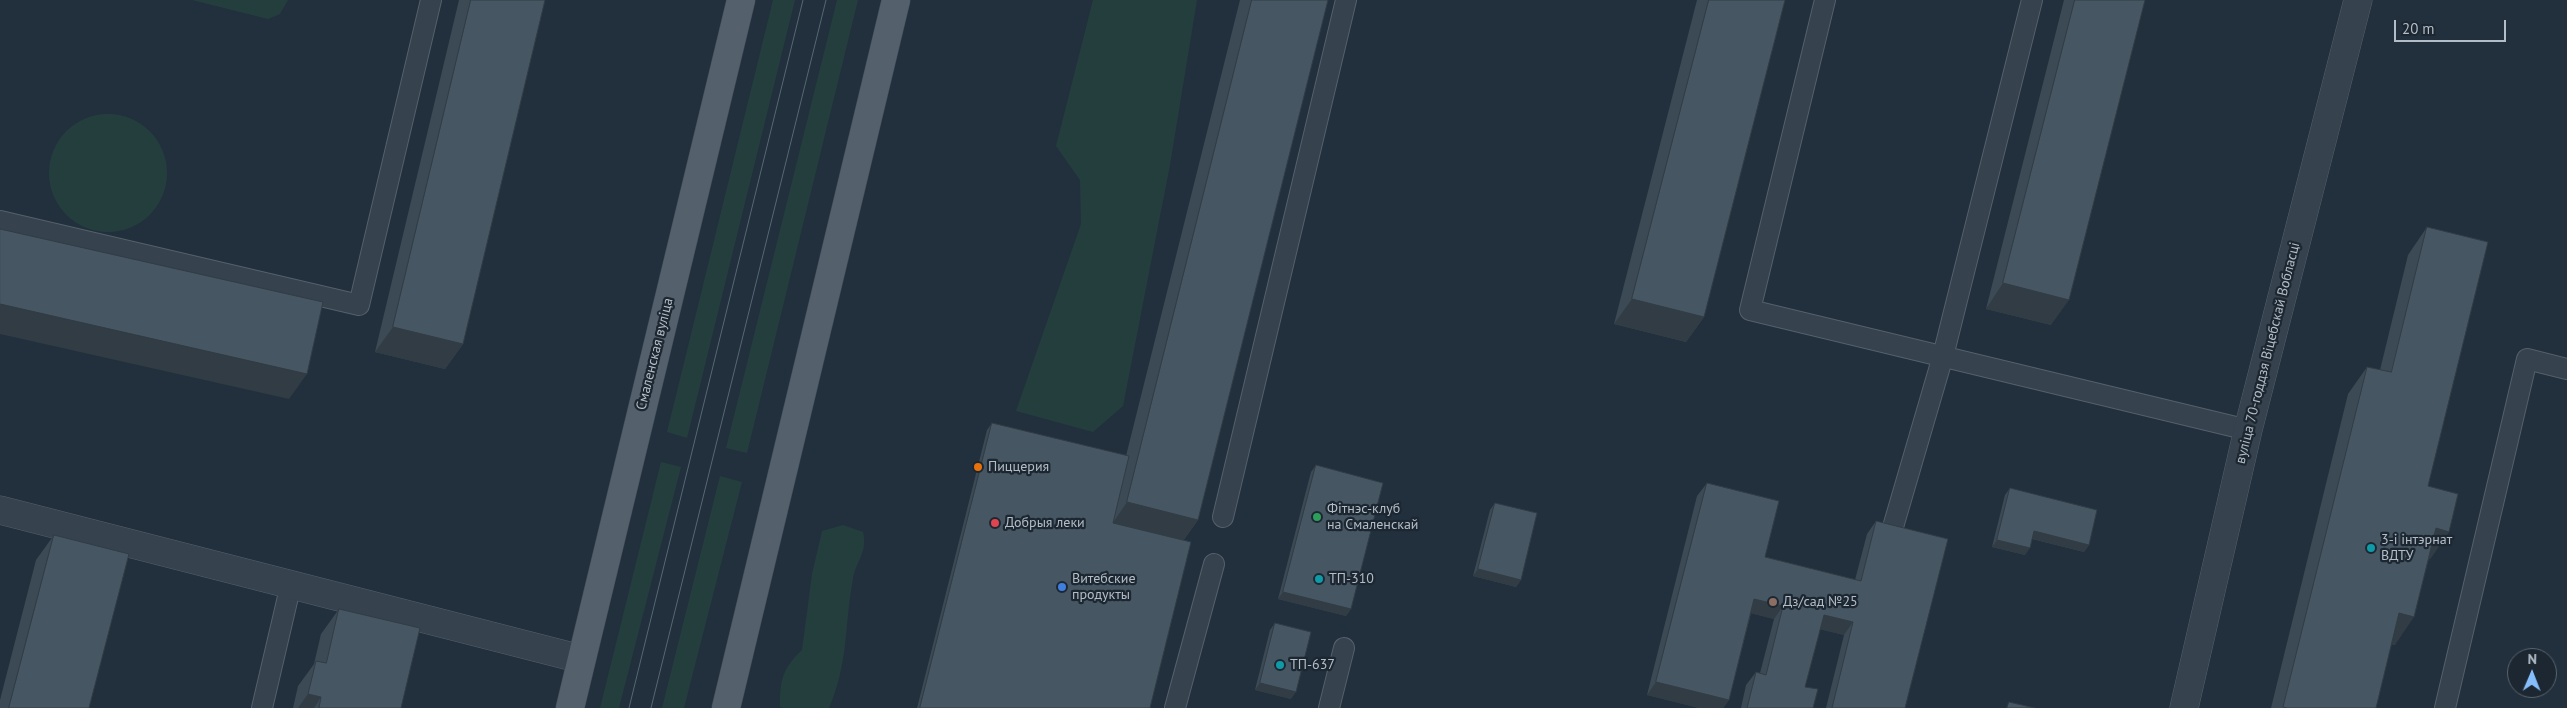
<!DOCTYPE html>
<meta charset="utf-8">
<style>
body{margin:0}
#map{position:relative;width:2567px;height:708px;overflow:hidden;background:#22303d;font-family:"PT Sans",sans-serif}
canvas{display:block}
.north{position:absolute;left:2507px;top:648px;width:50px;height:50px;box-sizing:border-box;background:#1c2732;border:1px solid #58636e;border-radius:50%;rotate:1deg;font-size:14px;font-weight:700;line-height:20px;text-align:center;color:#b2bdc8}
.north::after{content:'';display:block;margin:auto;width:18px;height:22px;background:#85befa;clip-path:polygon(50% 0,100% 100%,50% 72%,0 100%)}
.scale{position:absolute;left:2394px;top:20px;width:112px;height:22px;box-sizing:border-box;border:2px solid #b2bdc8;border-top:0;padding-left:6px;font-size:15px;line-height:18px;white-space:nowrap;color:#b2bdc8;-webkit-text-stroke:4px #1c2732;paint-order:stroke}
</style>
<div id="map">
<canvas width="2567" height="708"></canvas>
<div class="north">N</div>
<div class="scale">20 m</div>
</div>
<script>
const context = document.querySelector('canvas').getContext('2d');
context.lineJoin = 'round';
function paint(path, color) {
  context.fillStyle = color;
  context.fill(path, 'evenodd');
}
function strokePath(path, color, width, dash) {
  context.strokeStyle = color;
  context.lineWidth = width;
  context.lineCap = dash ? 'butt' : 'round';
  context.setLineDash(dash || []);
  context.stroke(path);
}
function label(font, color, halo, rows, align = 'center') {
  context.font = font + ' "PT Sans",sans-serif';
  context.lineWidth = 4.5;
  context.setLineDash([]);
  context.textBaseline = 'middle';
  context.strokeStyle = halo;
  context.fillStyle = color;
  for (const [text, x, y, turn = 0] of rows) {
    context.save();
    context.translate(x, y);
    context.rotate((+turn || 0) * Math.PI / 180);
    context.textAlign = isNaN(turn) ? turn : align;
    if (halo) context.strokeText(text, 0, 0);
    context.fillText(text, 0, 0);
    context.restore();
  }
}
const green = new Path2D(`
 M 192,0 L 288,0 L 280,14 L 268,19 Z
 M 773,0 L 795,0 L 687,438 L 667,432 Z
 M 837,0 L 858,0 L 747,453 L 726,448 Z
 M 1093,0 L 1197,0 L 1170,165 L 1123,406 L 1093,432 L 1016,411 L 1081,224 L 1080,180 L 1056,146 Z
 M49 173a59 59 0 1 1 118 0a59 59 0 1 1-118 0Z
 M 661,462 L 681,467 L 619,708 L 600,708 Z
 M 720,476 L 742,482 L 684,708 L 662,708 Z
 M 843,525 L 863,532 C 868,553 856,560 853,579 C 844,627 849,661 829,708 L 783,708 L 780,707 C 780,680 782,669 802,650 L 812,574 L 822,531 Z`);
const service = new Path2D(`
 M 1825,0 L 1750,310 L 2248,430
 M 0,221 L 359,305 L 431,0
 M 1223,517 L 1346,0
 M 1893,527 L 1943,356 L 2032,0
 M 262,708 L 291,584
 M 1175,708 L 1214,564
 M 1329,708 L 1344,648
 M 2445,708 L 2527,359 L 2567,369`);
const minor = new Path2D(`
 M 0,510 L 581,659
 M 2184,708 L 2248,430 L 2358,0`);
const primary = new Path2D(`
 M 570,708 L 741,0
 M 726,708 L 896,0`);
const tram = new Path2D(`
 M 629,708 L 803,0
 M 651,708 L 826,0`);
const wall = new Path2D(`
 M 459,0 L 545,0 L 463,344 L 445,369 L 375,352 Z
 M 1240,0 L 1328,0 L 1198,520 L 1183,541 L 1150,708 L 917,708 L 987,430 L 992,423 L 1126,456 Z
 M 1697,0 L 1785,0 L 1704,317 L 1686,342 L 1614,324 Z
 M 2064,0 L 2145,0 L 2051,325 L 1986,309 Z
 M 2427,227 L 2428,486 L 2449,532 L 2430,559 L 2429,559 L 2395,645 L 2391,644 L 2376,708 L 2271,708 L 2348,394 L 2367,367 L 2380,370 L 2408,255 Z
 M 1316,465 L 1351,609 L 1346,616 L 1278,599 L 1311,472 Z
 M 1707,483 L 1765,557 L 1855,580 L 1867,534 L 1876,521 L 1905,708 L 1826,708 L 1844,635 L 1820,629 L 1805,687 L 1813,708 L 1741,708 L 1746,685 L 1756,672 L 1760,673 L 1774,619 L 1751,613 L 1729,700 L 1723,708 L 1699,708 L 1647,695 L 1697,496 Z
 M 2010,488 L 2089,545 L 2084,552 L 2032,539 L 2025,555 L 1992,547 L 2005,495 Z
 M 1495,503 L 1521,580 L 1516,587 L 1473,576 L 1490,510 Z
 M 54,535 L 89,708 L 0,708 L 0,700 L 36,560 Z
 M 339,609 L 401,708 L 293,708 L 298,686 L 314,664 L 321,634 Z
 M 1275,623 L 1291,699 L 1255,690 L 1270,630 Z`);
const shadedWall = new Path2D(`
 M 2003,283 L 2069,300 L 2051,325 L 1986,309 Z
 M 1632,299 L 1704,317 L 1686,342 L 1614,324 Z
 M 0,304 L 307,374 L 289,399 L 0,334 Z
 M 393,327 L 463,344 L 445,369 L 375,352 Z
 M 1127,502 L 1198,520 L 1178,548 L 1108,530 Z
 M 2436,528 L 2449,532 L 2430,559 L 2417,556 Z
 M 2034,531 L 2089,545 L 2084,552 L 2029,538 Z
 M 1997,540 L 2030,548 L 2025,555 L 1992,547 Z
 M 1478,569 L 1521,580 L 1516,587 L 1473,576 Z
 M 1283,592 L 1351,609 L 1346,616 L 1278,599 Z
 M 1754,599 L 1783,606 L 1774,619 L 1745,612 Z
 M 2399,613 L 2414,617 L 2395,645 L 2380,641 Z
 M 1824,615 L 1853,622 L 1844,635 L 1814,628 Z
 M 1656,682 L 1729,700 L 1723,708 L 1699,708 L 1647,695 Z
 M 1260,683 L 1296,692 L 1291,699 L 1255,690 Z
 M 308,694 L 321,697 L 314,708 L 298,708 Z`);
const building = new Path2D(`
 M 471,0 L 545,0 L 463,344 L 393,327 Z
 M 1252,0 L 1328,0 L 1198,520 L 1127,502 Z
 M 1709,0 L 1785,0 L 1704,317 L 1632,299 Z
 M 2075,0 L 2145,0 L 2069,300 L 2003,283 Z
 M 2427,227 L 2488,242 L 2428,486 L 2458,494 L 2449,532 L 2436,528 L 2414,617 L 2399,613 L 2376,708 L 2287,708 L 2283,707 L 2367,367 L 2391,372 Z
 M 0,229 L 323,302 L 307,374 L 0,304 Z
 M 992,423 L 1129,456 L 1113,523 L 1191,542 L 1150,708 L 920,708 Z
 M 1316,465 L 1383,483 L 1351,609 L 1283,592 Z
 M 1707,483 L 1779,501 L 1765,557 L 1861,581 L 1876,521 L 1948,539 L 1905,708 L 1832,708 L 1853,622 L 1824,615 L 1805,687 L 1818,689 L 1813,708 L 1747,708 L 1756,672 L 1766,675 L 1783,606 L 1754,599 L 1729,700 L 1656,682 Z
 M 2010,488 L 2097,510 L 2089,545 L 2034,531 L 2030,548 L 1997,540 Z
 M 1495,503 L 1537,513 L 1521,580 L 1478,569 Z
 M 54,535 L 129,554 L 89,708 L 9,708 Z
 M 339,609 L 420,628 L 401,708 L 319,708 L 321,697 L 308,694 L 316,661 L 326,663 Z
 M 1275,623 L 1311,632 L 1296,692 L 1260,683 Z
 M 2009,702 L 2035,708 L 2007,708 Z`);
const markers = [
 [978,467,5,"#e8710a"],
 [1317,517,5,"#2e9e5b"],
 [995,523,5,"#e0444e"],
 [2371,548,5,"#0f9aa8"],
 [1319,579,5,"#0f9aa8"],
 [1062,587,5,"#3f7fe0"],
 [1773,602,5,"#8d6e63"],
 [1280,665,5,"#0f9aa8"]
];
const streetNames = [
 ["вуліца 70-годдзя Віцебскай Вобласці",2268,353,-76],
 ["Смаленская вуліца",655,354,-76]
];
const poiNames = [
 ["Пиццерия",988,467],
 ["Фітнэс-клуб",1327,509],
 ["на Смаленскай",1327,525],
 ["Добрыя леки",1005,523],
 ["3-і інтэрнат",2381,540],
 ["ВДТУ",2381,556],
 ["Витебские",1072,579],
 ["продукты",1072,595],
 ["ТП-310",1329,579],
 ["Дз/сад №25",1783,602],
 ["ТП-637",1290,665]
];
paint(green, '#243e3e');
strokePath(service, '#55606b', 22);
strokePath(minor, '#55606b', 29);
strokePath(primary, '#404b56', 29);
strokePath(service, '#36424d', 20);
strokePath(minor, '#36424d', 28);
strokePath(primary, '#54616d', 28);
strokePath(tram, '#586774', 1);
paint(wall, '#3c4a55');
paint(shadedWall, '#313c45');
paint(building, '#465663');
strokePath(building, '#313c45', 1);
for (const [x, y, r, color] of markers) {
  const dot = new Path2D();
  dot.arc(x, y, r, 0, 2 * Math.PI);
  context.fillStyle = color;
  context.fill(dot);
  strokePath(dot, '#1c2732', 2);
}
label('14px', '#b2bdc8', '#1c2732', streetNames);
label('14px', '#b2bdc8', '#1c2732', poiNames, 'left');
</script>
